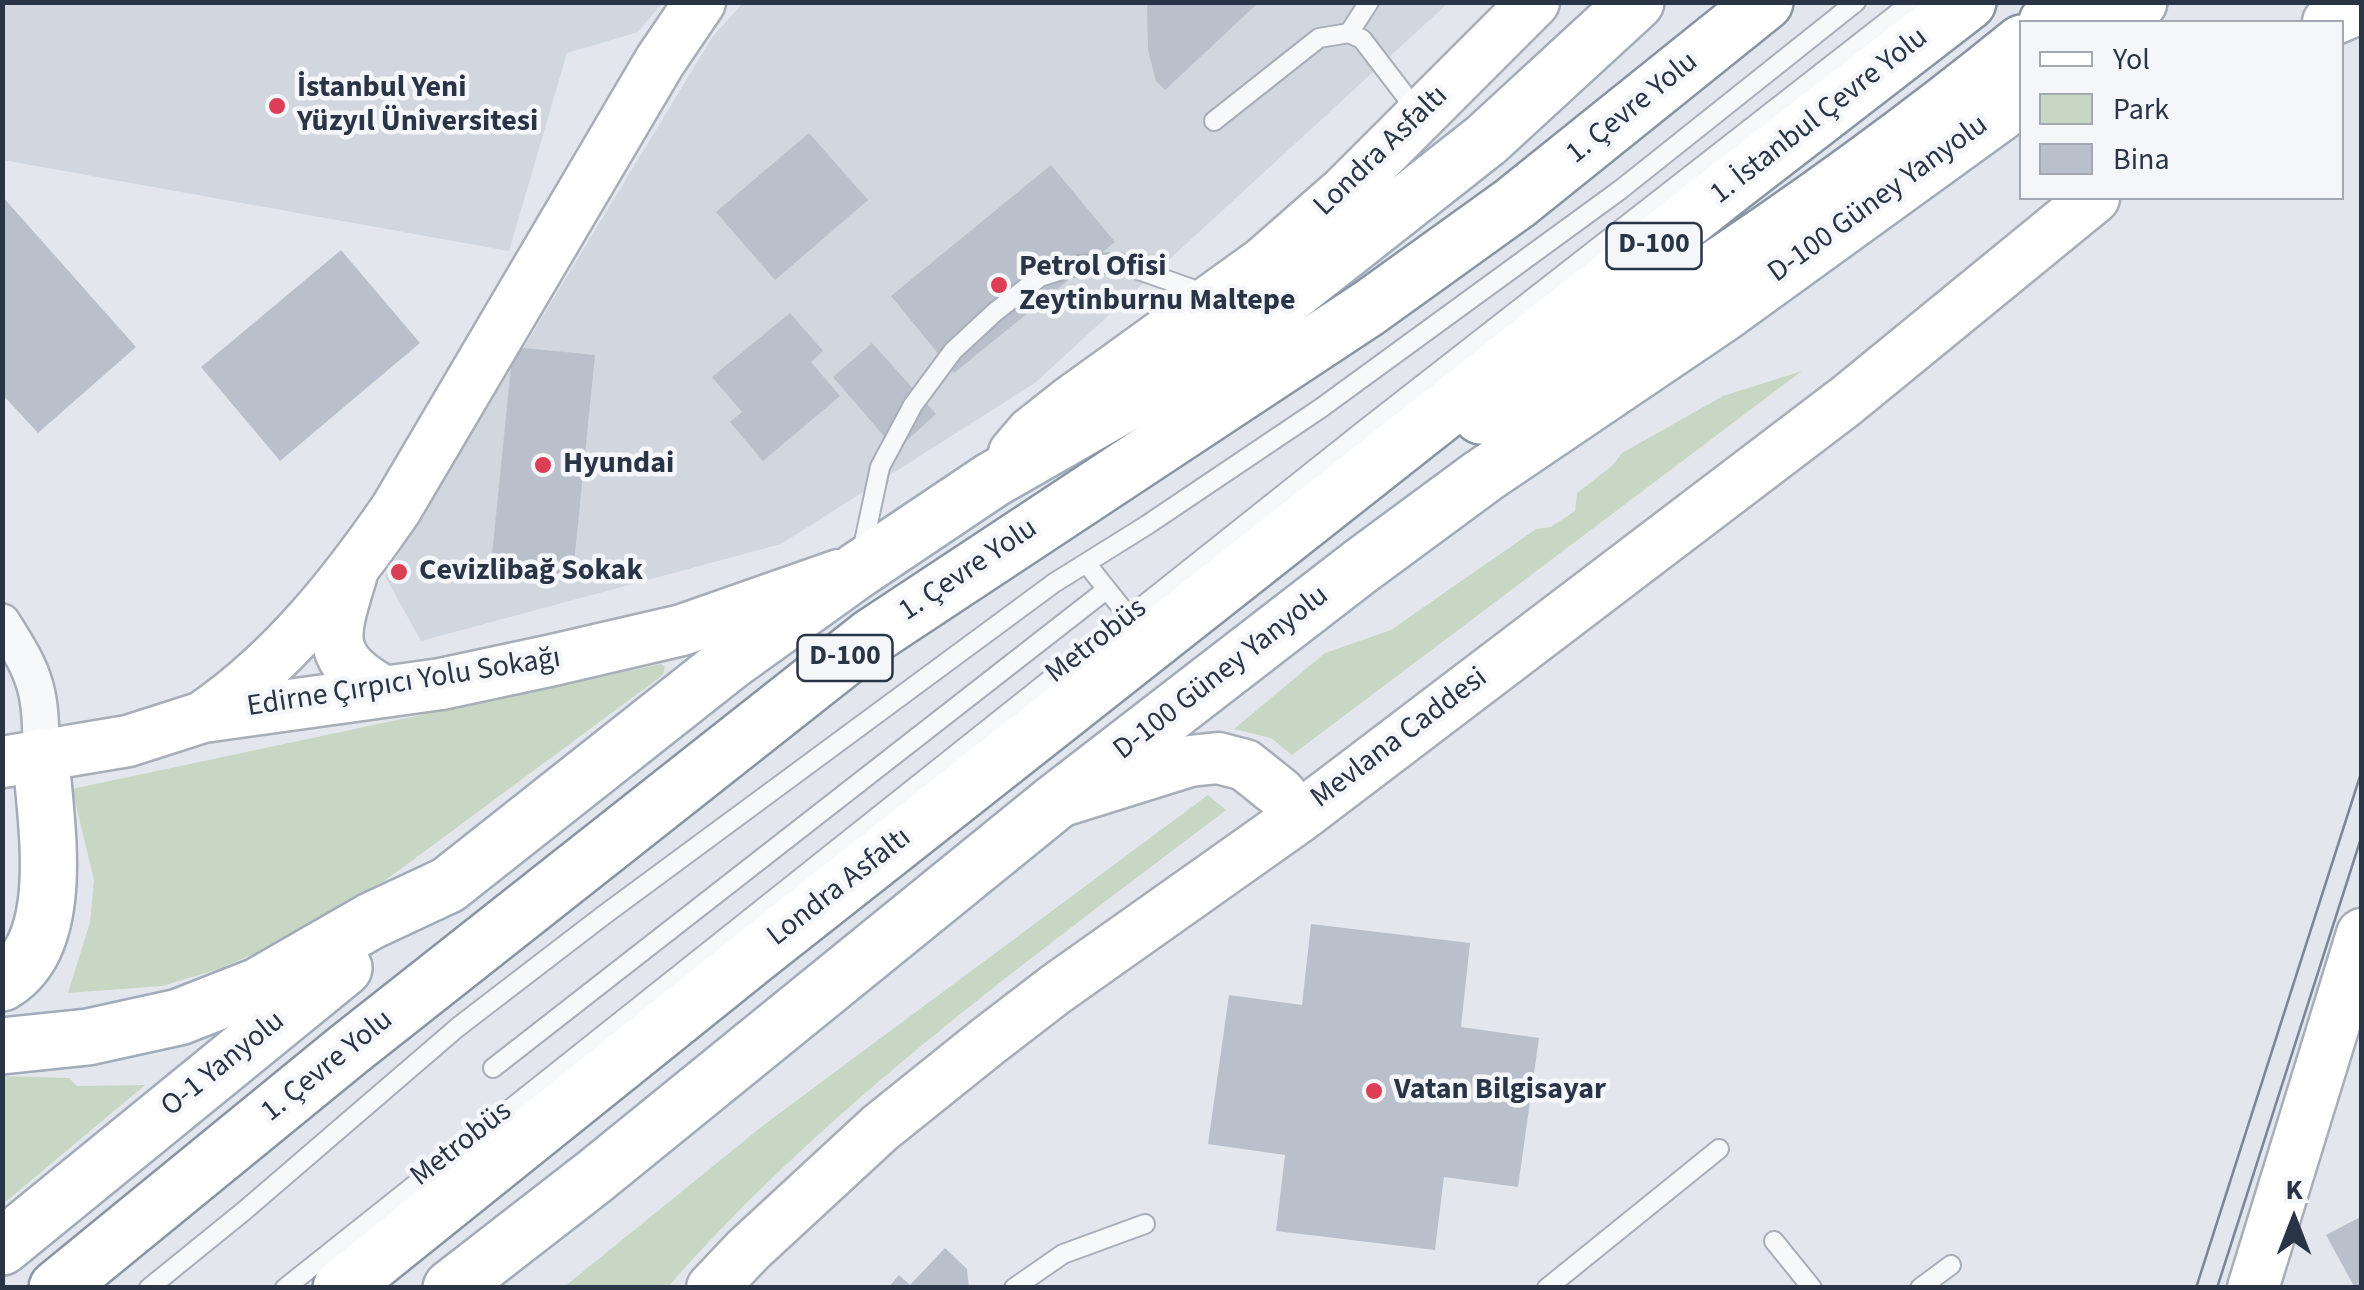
<!DOCTYPE html>
<meta charset="utf-8">
<style>
body{margin:0}
#map{position:relative;width:2364px;height:1290px;overflow:hidden;background:#e3e7ed;font-family:"Source Sans 3",sans-serif}
canvas{display:block}
.frame{position:absolute;inset:0;border:5px solid #293447;pointer-events:none}
.legend{position:absolute;left:2019px;top:20px;width:325px;height:180px;box-sizing:border-box;background:#f4f6f9;border:2px solid #a3a8b2;margin:0;padding:12px 18px;list-style:none;font-size:30px;color:#293447}
.legend li{display:flex;align-items:center;gap:20px;height:50px}
.legend b{width:50px;border:2px solid #a3a8b2}
.north{position:absolute;left:2244px;top:1170px;width:100px;height:100px;-webkit-text-stroke:8px #f4f6f9;paint-order:stroke;rotate:0deg;font-size:28px;font-weight:700;line-height:40px;text-align:center;color:#293447}
.north::after{content:'';display:block;margin:auto;width:35px;height:45px;background:#293447;clip-path:polygon(50% 0,100% 100%,50% 72%,0 100%)}
</style>
<div id="map">
<canvas width="2364" height="1290"></canvas>
<div class="frame"></div>
<ul class="legend">
<li><b style="height:12px;background:#fff"></b>Yol</li>
<li><b style="height:28px;background:#c8d7c4"></b>Park</li>
<li><b style="height:28px;background:#bac0cb"></b>Bina</li>
</ul>
<div class="north">K</div>
</div>
<script>
const context = document.querySelector('canvas').getContext('2d');
context.lineJoin = 'round';
function paint(path, color) {
  context.fillStyle = color;
  context.fill(path, 'evenodd');
}
function strokePath(path, color, width, dash) {
  context.strokeStyle = color;
  context.lineWidth = width;
  context.lineCap = dash ? 'butt' : 'round';
  context.setLineDash(dash || []);
  context.stroke(path);
}
function label(font, color, halo, rows, align = 'center') {
  context.font = font + ' "Source Sans 3",sans-serif';
  context.lineWidth = 9;
  context.setLineDash([]);
  context.textBaseline = 'middle';
  context.strokeStyle = halo;
  context.fillStyle = color;
  for (const [text, x, y, turn = 0] of rows) {
    context.save();
    context.translate(x, y);
    context.rotate((+turn || 0) * Math.PI / 180);
    context.textAlign = isNaN(turn) ? turn : align;
    if (halo) context.strokeText(text, 0, 0);
    context.fillText(text, 0, 0);
    context.restore();
  }
}
const built = new Path2D(`
 M 2,3 L 3,2 L 662,3 L 638,32 L 567,53 L 509,251 L 3,160 Z
 M 743,3 L 1448,3 L 1035,383 L 781,544 L 421,641 L 385,576 L 713,36 Z`);
const green = new Path2D(`
 M 1802,371 L 1292,755 L 1271,738 L 1234,729 L 1325,653 L 1391,630 L 1536,529 L 1551,527 L 1575,511 L 1577,493 L 1613,465 L 1622,453 L 1723,396 Z
 M 661,664 L 665,667 L 663,675 L 375,888 L 313,928 L 219,969 L 162,986 L 68,993 L 90,922 L 94,880 L 72,789 Z
 M 1208,795 L 1226,810 C 1032,958 830,1102 668,1287 L 564,1287 L 765,1124 Z
 M 3,1076 L 69,1078 L 77,1086 L 145,1085 L 3,1204 Z`);
const building = new Path2D(`
 M 1147,2 L 1259,2 L 1165,90 L 1156,81 L 1148,50 Z
 M 809,133 L 868,200 L 775,280 L 716,212 Z
 M 1051,165 L 1115,242 L 954,373 L 891,296 Z
 M 2,196 L 136,347 L 38,433 L 2,394 Z
 M 341,250 L 420,343 L 280,461 L 201,367 Z
 M 790,313 L 823,351 L 811,362 L 840,396 L 763,461 L 730,422 L 742,412 L 712,377 Z
 M 872,343 L 936,414 L 896,450 L 833,377 Z
 M 513,347 L 595,355 L 572,583 L 490,575 Z
 M 1311,924 L 1470,943 L 1461,1027 L 1539,1038 L 1518,1187 L 1444,1177 L 1435,1250 L 1276,1231 L 1285,1155 L 1208,1144 L 1229,995 L 1302,1005 Z
 M 2362,1216 L 2362,1288 L 2355,1288 L 2326,1235 Z
 M 945,1248 L 967,1269 L 969,1288 L 888,1288 L 899,1275 L 910,1285 Z`);
const service = new Path2D(`
 M 1349,33 L 1369,2
 M 1214,121 L 1319,38 L 1349,33 L 1362,39 L 1417,111
 M 861,556 L 880,467 L 913,405 L 953,351 L 995,312 L 1040,277 L 1078,265 L 1119,263 L 1209,295
 M 1086,563 L 1129,617
 M 493,1068 L 1106,590
 M 1774,1241 L 1812,1288
 M 149,1288 L 244,1211 L 458,1027 L 604,915 L 1054,583 L 1147,525 L 1321,408 L 1620,190 L 1856,2
 M 285,1288 L 1365,429 L 1912,2
 M 1014,1288 L 1063,1254 L 1145,1224
 M 1547,1288 L 1719,1149
 M 1920,1288 L 1951,1265`);
const minor = new Path2D(`
 M 2,622 C 38,678 41,691 41,757`);
const secondary = new Path2D(`
 M 2328,22 L 2362,7
 M 1014,453 L 1032,432 L 1070,402 L 1264,262 L 1345,191 L 1534,2
 M 351,577 C 333,636 324,658 383,691
 M 207,714 C 284,660 343,586 396,509 L 660,61 L 700,2
 M 2,762 L 128,741 L 203,717 L 441,684 L 553,660 L 682,630 L 839,575
 M 1062,801 L 1190,761 L 1218,758 L 1245,765 L 1280,793 L 1299,817
 M 712,1288 L 748,1250 L 880,1128 L 987,1042 L 1056,989 L 1299,817 L 1846,401 L 2094,198
 M 2253,1288 L 2362,934`);
const primary = new Path2D(`
 M 2116,22 L 2139,2
 M 2,983 C 69,944 45,822 41,757
 M 2,1046 L 88,1037 L 179,1017 L 258,986 L 371,921 L 448,885 L 730,662 L 858,570 L 992,480 L 1156,386 L 1274,307 L 1486,140 L 1636,2
 M 2,1247 L 344,968
 M 451,1288 L 594,1177 L 1053,804 L 1361,566 L 1483,476 L 1721,315 L 2022,97`);
const trunk = new Path2D(`
 M 2047,22 L 2072,2
 M 1481,416 C 1550,378 1615,335 1682,291 C 1799,214 1913,132 2022,43
 M 57,1288 L 348,1050 L 871,637 L 1369,308 L 1515,203 L 1765,2
 M 341,1288 L 755,955 L 1726,189 L 1968,2`);
const tram = new Path2D(`
 M 2196,1288 L 2362,770
 M 2217,1288 L 2362,835`);
const markers = [
 [277,106,10,"#dc3e55"],
 [999,285,10,"#dc3e55"],
 [543,465,10,"#dc3e55"],
 [399,572,10,"#dc3e55"],
 [1374,1091,10,"#dc3e55"]
];
const shields = [
 [1654,246,95],
 [845,658,95]
];
const shieldNames = [
 ["D-100",1654,246],
 ["D-100",845,658]
];
const poiNames = [
 ["İstanbul Yeni",297,89],
 ["Yüzyıl Üniversitesi",297,123],
 ["Petrol Ofisi",1019,268],
 ["Zeytinburnu Maltepe",1019,302],
 ["Hyundai",563,465],
 ["Cevizlibağ Sokak",419,572],
 ["Vatan Bilgisayar",1394,1091]
];
const streetNames = [
 ["1. Çevre Yolu",1633,109,-39],
 ["1. İstanbul Çevre Yolu",1820,117,-38],
 ["Londra Asfaltı",1382,152,-44],
 ["D-100 Güney Yanyolu",1879,200,-36],
 ["1. Çevre Yolu",969,571,-34],
 ["Metrobüs",1097,642,-38],
 ["D-100 Güney Yanyolu",1222,674,-38],
 ["Edirne Çırpıcı Yolu Sokağı",404,684,-9],
 ["Mevlana Caddesi",1400,739,-37],
 ["Londra Asfaltı",840,888,-38],
 ["O-1 Yanyolu",224,1065,-39],
 ["1. Çevre Yolu",328,1067,-39],
 ["Metrobüs",462,1145,-38]
];
paint(built, '#d1d6df');
paint(green, '#c8d7c4');
paint(building, '#bac0cb');
strokePath(service, '#a7aeb8', 22);
strokePath(minor, '#a7aeb8', 40);
strokePath(secondary, '#a7aeb8', 55);
strokePath(primary, '#a1abba', 60);
strokePath(trunk, '#8994a5', 60);
strokePath(service, '#f7f8fa', 18);
strokePath(minor, '#f7f8fa', 35);
strokePath(secondary, '#fff', 50);
strokePath(primary, '#fff', 55);
strokePath(trunk, '#fff', 55);
strokePath(tram, '#7b8698', 2.5);
for (const [x, y, r, color] of markers) {
  const dot = new Path2D();
  dot.arc(x, y, r, 0, 2 * Math.PI);
  context.fillStyle = color;
  context.fill(dot);
  strokePath(dot, '#f4f6f9', 4);
}
for (const [x, y, w] of shields) {
  const box = new Path2D();
  box.roundRect(x - w / 2, y - 23, w, 46, 8);
  context.fillStyle = '#f4f6f9';
  context.fill(box);
  strokePath(box, '#293447', 2.5);
}
label('bold 28px', '#293447', null, shieldNames);
label('bold 30px', '#293447', '#f4f6f9', poiNames, 'left');
label('30px', '#293447', '#f4f6f9', streetNames);
</script>
